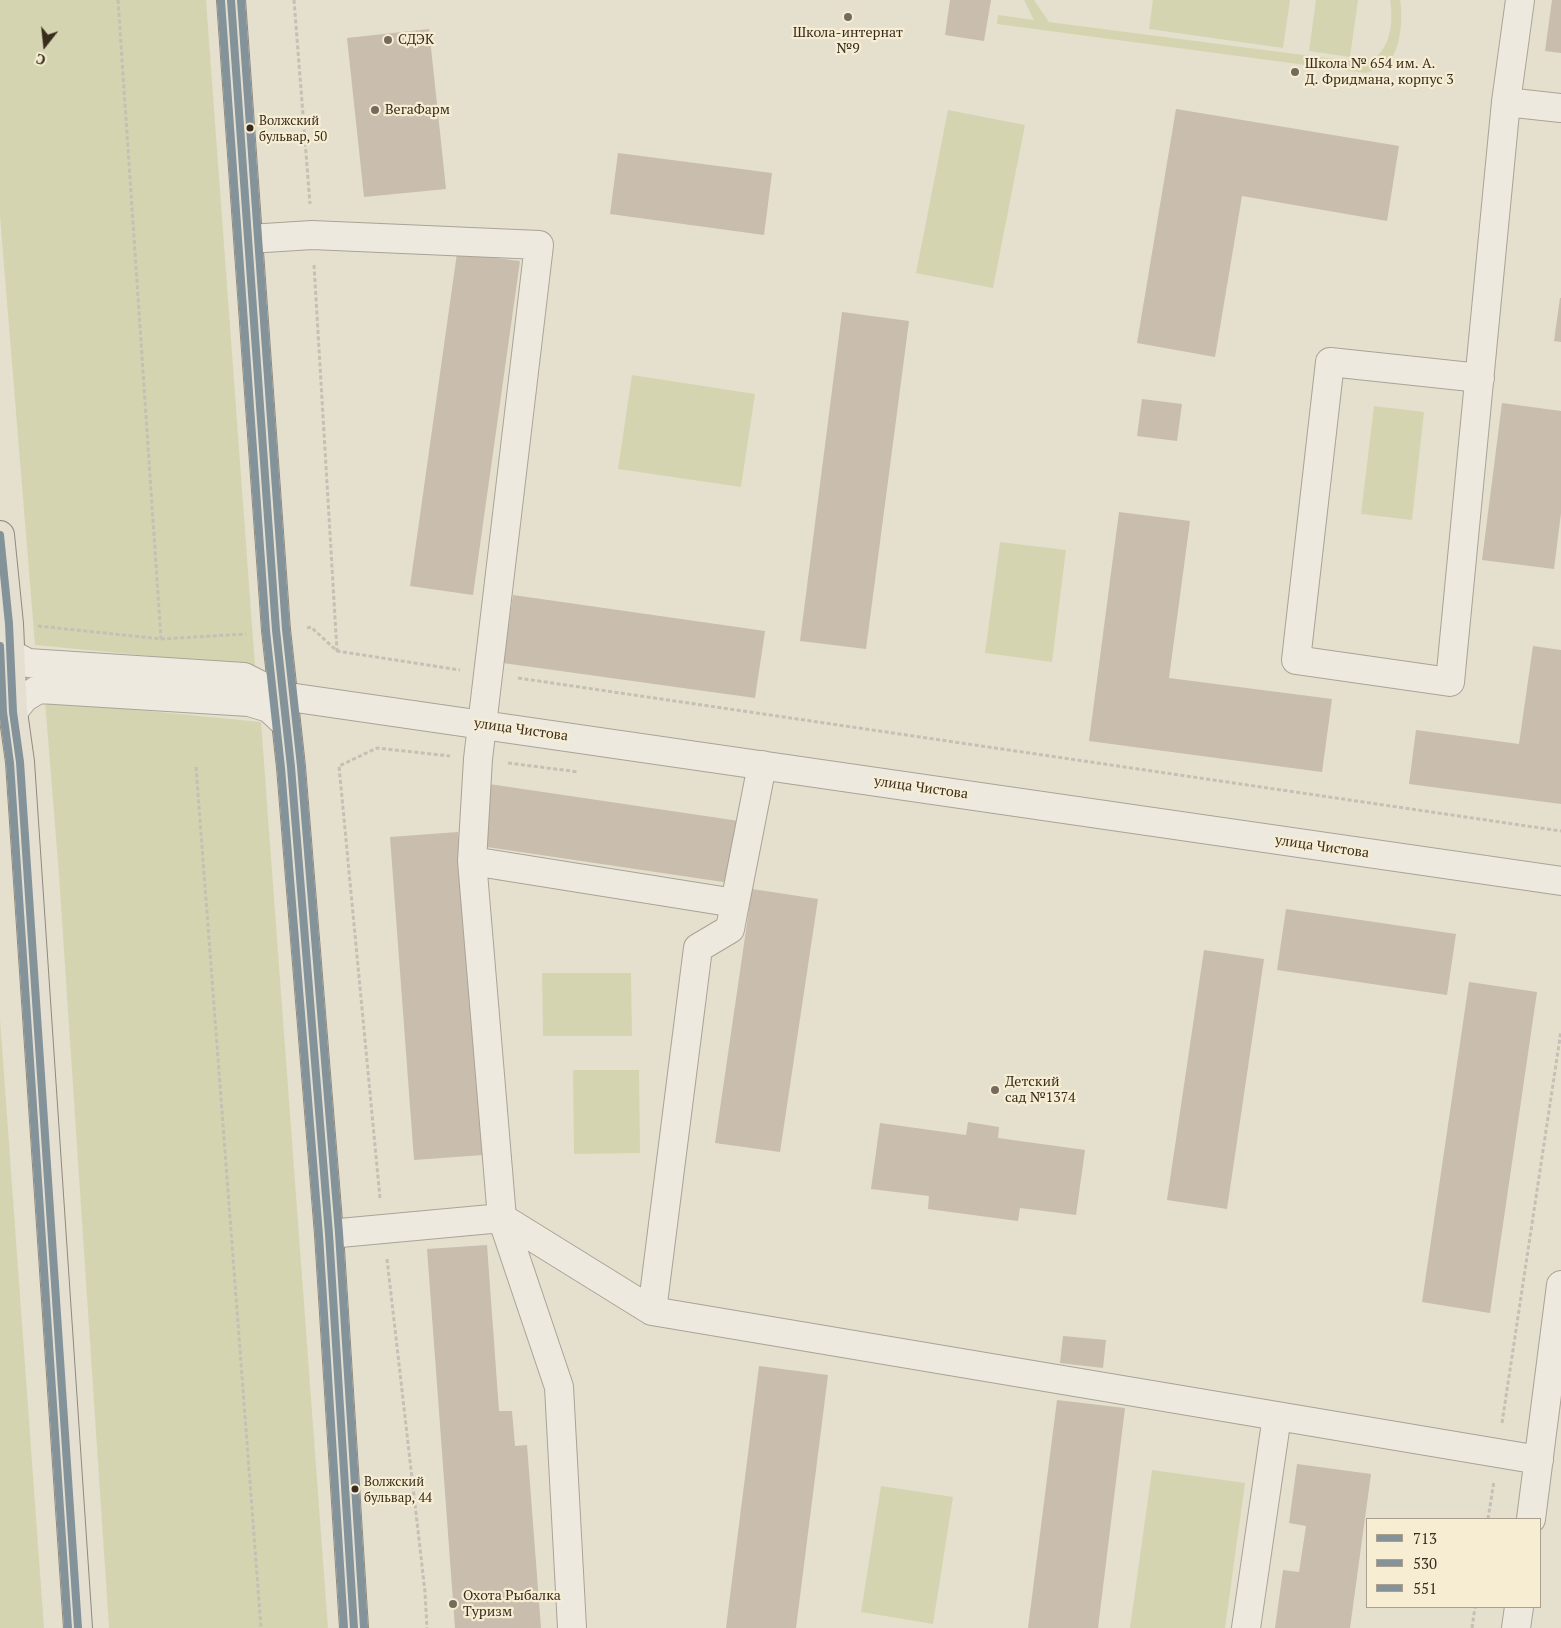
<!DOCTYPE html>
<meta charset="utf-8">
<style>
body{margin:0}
#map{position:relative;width:1561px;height:1628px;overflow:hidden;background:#e5dfce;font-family:"PT Serif",serif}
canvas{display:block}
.legend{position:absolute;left:1366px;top:1518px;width:175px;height:90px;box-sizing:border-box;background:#f6edd3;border:1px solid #aaa08b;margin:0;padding:6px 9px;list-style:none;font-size:15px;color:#392c1e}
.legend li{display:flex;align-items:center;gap:10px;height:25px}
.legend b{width:25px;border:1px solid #aaa08b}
.north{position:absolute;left:20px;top:20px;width:50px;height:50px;-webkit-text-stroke:4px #f6edd3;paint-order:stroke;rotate:196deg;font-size:14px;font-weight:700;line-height:20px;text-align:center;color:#392c1e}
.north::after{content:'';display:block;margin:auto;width:18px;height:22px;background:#392c1e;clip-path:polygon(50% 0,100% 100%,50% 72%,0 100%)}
</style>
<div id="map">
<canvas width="1561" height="1628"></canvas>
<ul class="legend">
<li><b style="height:6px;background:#84929a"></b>713</li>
<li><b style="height:6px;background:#84929a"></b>530</li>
<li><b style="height:6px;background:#84929a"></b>551</li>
</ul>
<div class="north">С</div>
</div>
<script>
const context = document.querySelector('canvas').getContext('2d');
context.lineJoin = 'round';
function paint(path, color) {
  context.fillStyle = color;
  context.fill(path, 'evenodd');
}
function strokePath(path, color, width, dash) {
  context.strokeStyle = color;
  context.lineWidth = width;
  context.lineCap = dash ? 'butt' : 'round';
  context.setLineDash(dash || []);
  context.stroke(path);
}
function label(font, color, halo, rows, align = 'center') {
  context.font = font + ' "PT Serif",serif';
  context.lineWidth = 4.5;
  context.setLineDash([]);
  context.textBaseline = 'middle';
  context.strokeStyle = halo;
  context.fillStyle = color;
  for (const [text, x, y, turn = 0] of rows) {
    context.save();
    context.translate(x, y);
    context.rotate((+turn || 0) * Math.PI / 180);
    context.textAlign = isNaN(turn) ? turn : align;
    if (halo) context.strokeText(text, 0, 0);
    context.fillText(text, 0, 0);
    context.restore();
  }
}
const green = new Path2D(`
 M 0,0 L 206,0 L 255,666 L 35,645 L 0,216 Z
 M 1024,0 L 1034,0 L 1049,22 L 1365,63 C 1390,55 1394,23 1390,0 L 1400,0 C 1403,16 1401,42 1393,56 C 1387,65 1376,69 1366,73 L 997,24 L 998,15 L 1034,20 Z
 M 1153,0 L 1290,0 L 1283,48 L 1149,29 Z
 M 1316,0 L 1358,0 L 1350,57 L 1309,51 Z
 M 948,110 L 1025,125 L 993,288 L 916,273 Z
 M 632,375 L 755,394 L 741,487 L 618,469 Z
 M 1374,406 L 1424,412 L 1412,520 L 1361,514 Z
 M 1000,542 L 1066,550 L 1052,662 L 985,653 Z
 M 45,701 L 261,722 L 328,1628 L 109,1628 L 59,875 Z
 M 542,973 L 631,973 L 632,1036 L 543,1036 Z
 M 0,1019 L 44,1628 L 0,1628 Z
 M 573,1070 L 639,1070 L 640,1153 L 574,1154 Z
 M 1152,1470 L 1245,1483 L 1225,1628 L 1130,1628 Z
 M 881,1486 L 953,1497 L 933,1624 L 861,1612 Z`);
const building = new Path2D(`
 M 950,0 L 991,0 L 984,41 L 945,35 Z
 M 1552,0 L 1561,0 L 1561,53 L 1545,51 Z
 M 429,29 L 446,189 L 364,197 L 347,38 Z
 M 1176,109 L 1399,146 L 1387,221 L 1242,196 L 1215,357 L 1137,343 Z
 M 618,153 L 772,173 L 764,235 L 610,214 Z
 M 457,253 L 520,261 L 473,595 L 410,586 Z
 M 1560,298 L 1561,298 L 1561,342 L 1554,341 Z
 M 842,312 L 909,321 L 866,649 L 800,641 Z
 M 1142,399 L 1182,404 L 1177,441 L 1137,436 Z
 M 1502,403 L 1561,411 L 1561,513 L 1554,569 L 1482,560 Z
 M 1119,512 L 1190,521 L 1169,678 L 1332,699 L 1322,772 L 1089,741 Z
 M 513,595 L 765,631 L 755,698 L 503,663 Z
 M 1533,646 L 1561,650 L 1561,804 L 1409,784 L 1416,730 L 1519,744 Z
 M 489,784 L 739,821 L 730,883 L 480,846 Z
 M 458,832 L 483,1155 L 414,1160 L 390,837 Z
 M 752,889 L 818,899 L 780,1152 L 715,1143 Z
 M 1286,909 L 1456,934 L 1447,995 L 1277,970 Z
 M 1204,950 L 1264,959 L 1227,1209 L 1167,1200 Z
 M 1469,982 L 1537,992 L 1490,1313 L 1422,1302 Z
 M 968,1122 L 999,1127 L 998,1138 L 1085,1150 L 1076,1215 L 1020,1208 L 1018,1221 L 928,1209 L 929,1196 L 871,1189 L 880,1123 L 966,1135 Z
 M 487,1245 L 499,1411 L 512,1411 L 515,1446 L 527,1445 L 541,1628 L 455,1628 L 427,1249 Z
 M 1063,1336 L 1106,1340 L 1103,1368 L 1060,1363 Z
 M 759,1366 L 828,1375 L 796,1628 L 726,1628 Z
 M 1057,1400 L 1125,1408 L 1098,1628 L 1028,1628 Z
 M 1297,1464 L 1371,1474 L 1350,1628 L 1275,1628 L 1283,1570 L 1299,1572 L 1306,1526 L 1289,1523 Z`);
const path = new Path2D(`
 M 118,0 L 161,639
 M 294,0 L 310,204
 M 314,265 L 337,651
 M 38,626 L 161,639 L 246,634
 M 307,628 L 311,627 L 337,651 L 460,670
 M 518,678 L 1561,831
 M 508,763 L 579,772
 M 196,767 L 261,1628
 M 380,1198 L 339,766 L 377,748 L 450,756
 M 387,1259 L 425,1592 L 427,1628
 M 1502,1423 L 1561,1031
 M 1488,1519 L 1494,1481
 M 1472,1628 L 1475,1607`);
const minor = new Path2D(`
 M 1506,102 L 1520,0
 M 249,239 L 312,235 L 539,245 L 478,759 L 472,861 L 735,903 L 762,765
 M 1480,378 L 1330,362 L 1296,660 L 1450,682 L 1506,102 L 1561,108
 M 11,654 L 28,663 L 244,677 L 282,696 L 1561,881
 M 13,712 L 24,698 L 39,689 L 249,702 L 269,708 L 284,722
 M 472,861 L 502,1218 L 559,1387 L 572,1628
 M 735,903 L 730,929 L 698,948 L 652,1311 L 1539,1460
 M 329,1234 L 502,1218 L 652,1311
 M 1531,1519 L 1561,1285
 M 1246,1628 L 1277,1416
 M 1516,1628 L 1519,1607`);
const major = new Path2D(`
 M 231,0 L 276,630 L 291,767 L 329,1234 L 354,1628
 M 0,535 L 9,624 L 13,712 L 20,762 L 78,1628`);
const bus1 = new Path2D(`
 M 231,0 L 276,630 L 291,767 L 329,1234 L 354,1628
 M 0,535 L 9,624 L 13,712 L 20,762 L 78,1628`);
const bus2 = new Path2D(`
 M 221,1 L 266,631 L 281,768 L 319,1235 L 344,1628
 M 0,646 L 3,712 L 10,763 L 68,1628`);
const bus3 = new Path2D(`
 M 241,0 L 286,629 L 301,766 L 339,1233 L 364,1627`);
const markers = [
 [848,17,5,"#756b5c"],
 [388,40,5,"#756b5c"],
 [1295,72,5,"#756b5c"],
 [375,110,5,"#756b5c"],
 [250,128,4.5,"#392c1e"],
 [995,1090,5,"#756b5c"],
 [355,1489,4.5,"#392c1e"],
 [453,1604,5,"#756b5c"]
];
const busNames = [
 ["Волжский",259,121],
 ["бульвар, 50",259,137],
 ["Волжский",364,1482],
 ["бульвар, 44",364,1498]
];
const poiNames = [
 ["Школа-интернат",848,33,"center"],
 ["№9",848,49,"center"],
 ["СДЭК",398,40],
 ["Школа № 654 им. А.",1305,64],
 ["Д. Фридмана, корпус 3",1305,80],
 ["ВегаФарм",385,110],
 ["Детский",1005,1082],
 ["сад №1374",1005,1098],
 ["Охота Рыбалка",463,1596],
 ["Туризм",463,1612]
];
const streetNames = [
 ["улица Чистова",521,730,8],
 ["улица Чистова",921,788,8],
 ["улица Чистова",1322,847,8]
];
paint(green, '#d4d5b0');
paint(building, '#c9bdae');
strokePath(minor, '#aaa396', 30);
strokePath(major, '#90897d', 30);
strokePath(path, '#c5c0b6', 3, [4, 2.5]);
strokePath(minor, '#ede9df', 28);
strokePath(major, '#e4dfd1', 28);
strokePath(bus1, '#84929a', 8);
strokePath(bus2, '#84929a', 8);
strokePath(bus3, '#84929a', 8);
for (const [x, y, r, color] of markers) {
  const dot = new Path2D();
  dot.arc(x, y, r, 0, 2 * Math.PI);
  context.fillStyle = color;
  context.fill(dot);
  strokePath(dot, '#f6edd3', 2);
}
label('13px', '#392c1e', '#f6edd3', busNames, 'left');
label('14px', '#392c1e', '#f6edd3', poiNames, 'left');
label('14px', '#392c1e', '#f6edd3', streetNames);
</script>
